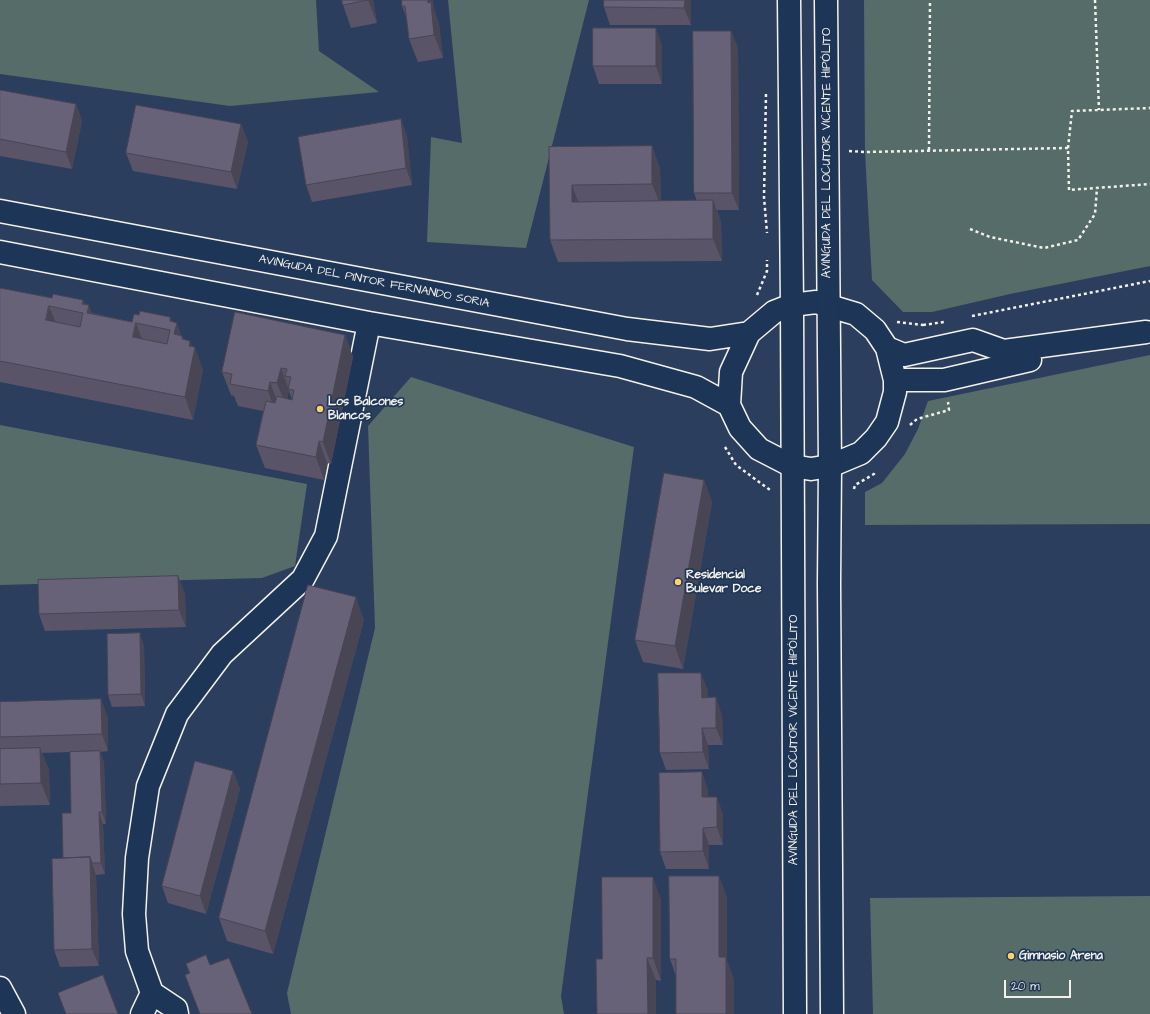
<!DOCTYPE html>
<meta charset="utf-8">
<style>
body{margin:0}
#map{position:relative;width:1150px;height:1014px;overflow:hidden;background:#2c3e5e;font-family:"Architects Daughter",sans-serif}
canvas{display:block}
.scale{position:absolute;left:1004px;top:980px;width:67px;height:18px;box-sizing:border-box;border:2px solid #f4f1e8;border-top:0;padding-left:5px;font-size:12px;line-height:14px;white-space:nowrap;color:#f4f1e8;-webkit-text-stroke:3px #1d3557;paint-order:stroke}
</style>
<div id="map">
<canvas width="1150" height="1014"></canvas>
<div class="scale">20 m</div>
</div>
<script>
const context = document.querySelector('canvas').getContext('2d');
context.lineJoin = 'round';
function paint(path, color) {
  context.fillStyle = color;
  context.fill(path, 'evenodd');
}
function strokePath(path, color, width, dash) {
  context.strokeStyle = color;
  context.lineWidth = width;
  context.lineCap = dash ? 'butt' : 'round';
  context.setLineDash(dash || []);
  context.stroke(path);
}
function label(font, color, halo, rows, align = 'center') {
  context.font = font + ' "Architects Daughter",sans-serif';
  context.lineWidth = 3.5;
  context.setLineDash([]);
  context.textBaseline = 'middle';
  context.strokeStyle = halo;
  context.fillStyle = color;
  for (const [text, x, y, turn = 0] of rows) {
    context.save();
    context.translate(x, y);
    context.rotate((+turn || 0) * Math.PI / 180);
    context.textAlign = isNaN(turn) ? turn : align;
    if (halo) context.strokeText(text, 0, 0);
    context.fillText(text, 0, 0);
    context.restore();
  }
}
const green = new Path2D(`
 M 0,0 L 316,0 L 319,51 L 379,92 L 230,106 L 0,74 Z
 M 448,0 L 589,0 L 526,248 L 427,242 L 431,137 L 462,143 Z
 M 864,0 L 1150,0 L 1150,266 L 1010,294 L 932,312 L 903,312 L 872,280 L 865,152 Z
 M 1150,355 L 1150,524 L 865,525 L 865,492 L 882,483 L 905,454 L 918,429 L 928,401 Z
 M 411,377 L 634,447 L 561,996 L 564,1014 L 291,1014 L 287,993 L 375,628 L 368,426 Z
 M 0,425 L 307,484 L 295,566 L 262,578 L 0,585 Z
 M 1150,896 L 1150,1014 L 873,1014 L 870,898 Z`);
const path = new Path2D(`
 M 1095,0 L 1099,110
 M 766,94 L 764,197 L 767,233
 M 1068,148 L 1072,111 L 1150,108
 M 929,150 L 930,0
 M 849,151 L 865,152 L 1068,148 L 1069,190 L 1150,184
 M 970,229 L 990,237 L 1044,248 L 1078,240 L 1095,214 L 1097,188
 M 757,295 L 767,271 L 767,260
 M 972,316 L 1150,281
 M 897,322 L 923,325 L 924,328
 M 923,325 L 944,322
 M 910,425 L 917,419 L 949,410 L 948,402
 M 725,447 L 736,465 L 770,490
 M 854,489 L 855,485 L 874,474 L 875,472`);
const minor = new Path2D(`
 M 0,211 L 627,329 L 710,339 L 749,333
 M 0,252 L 369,323 L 620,366 L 696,387 L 729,405
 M 816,302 L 856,314 L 875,330 L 887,348 L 895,380 L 895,392 L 887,422 L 876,438 L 861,453 L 830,466 L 811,469 L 792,466 L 759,449 L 740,428 L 729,405 L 731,372 L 749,333 L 774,312 L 792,305 Z
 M 887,348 L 904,355 L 973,340 L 1004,351 L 1146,332
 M 895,380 L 944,380 L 1030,360
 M 0,988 L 14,1014
 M 142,1014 L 152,993
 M 177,1014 L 176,1009 L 152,993 L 137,951 L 134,914 L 137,858 L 148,786 L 177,714 L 222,654 L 303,579 L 326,536 L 369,323`);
const major = new Path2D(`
 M 789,0 L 792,305 L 795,1014
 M 826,0 L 830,466 L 829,583 L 832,1014`);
const wall = new Path2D(`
 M 342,0 L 373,0 L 377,23 L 351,28 L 343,5 Z
 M 402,0 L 435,12 L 439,24 L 443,58 L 418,62 L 409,39 L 407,19 L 402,6 Z
 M 604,0 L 691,0 L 691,25 L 610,25 L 604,7 Z
 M 731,31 L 738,48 L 739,210 L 717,210 L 721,223 L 722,261 L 558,262 L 550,240 L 549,147 L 652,146 L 660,169 L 661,201 L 697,201 L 694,193 Z
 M 662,45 L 662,84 L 599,84 L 593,66 Z
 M 0,90 L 76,104 L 82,121 L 72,169 L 0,156 Z
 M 401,119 L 407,137 L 412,185 L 312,202 L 306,185 Z
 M 241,124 L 248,142 L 237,189 L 133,171 L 126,153 Z
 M 0,288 L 52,298 L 83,300 L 85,305 L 92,313 L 132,322 L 139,315 L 170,317 L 172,322 L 184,339 L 192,347 L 203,370 L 193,420 L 0,382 Z
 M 345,335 L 353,357 L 331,464 L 327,463 L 324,480 L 265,468 L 256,445 L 263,411 L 238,406 L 234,396 L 231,395 L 222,372 ZM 289,391 L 292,400 L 287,399 Z
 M 704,480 L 712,502 L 683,669 L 643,662 L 635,640 Z
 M 185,593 L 186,627 L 45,631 L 39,614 Z
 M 364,620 L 273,954 L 227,941 L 219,918 Z
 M 144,645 L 145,706 L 112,707 L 108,695 Z
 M 708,690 L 708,698 L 722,715 L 723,745 L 708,745 L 709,769 L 666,770 L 660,753 Z
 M 0,702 L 108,717 L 108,751 L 100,752 L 104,763 L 106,824 L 103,824 L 105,874 L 96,875 L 99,966 L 60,967 L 54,950 L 63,858 L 71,813 L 70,752 L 42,753 L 49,770 L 50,805 L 0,806 Z
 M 233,771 L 240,789 L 206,914 L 168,903 L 162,886 Z
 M 708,789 L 708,797 L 723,814 L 723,845 L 709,845 L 709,869 L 666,869 L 660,852 Z
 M 719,876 L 727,898 L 727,961 L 734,980 L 734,1014 L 676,1014 L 676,976 L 670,959 Z
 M 661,899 L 661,981 L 656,980 L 602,959 Z
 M 186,964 L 210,965 L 252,1014 L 200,1014 L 185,975 L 189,973 Z`);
const shadedWall = new Path2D(`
 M 368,0 L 373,0 L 377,23 Z
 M 428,0 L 433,0 L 435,12 L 439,24 L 443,58 L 434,35 Z
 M 685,0 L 691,0 L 691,25 L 684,8 Z
 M 656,28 L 662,45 L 662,84 L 656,66 Z
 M 731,31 L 738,48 L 739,210 L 732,193 Z
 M 76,104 L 82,121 L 72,169 L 66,152 Z
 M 401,119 L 407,137 L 412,185 L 406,168 Z
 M 241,124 L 248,142 L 237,189 L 231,172 Z
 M 652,146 L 660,169 L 661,206 L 652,184 Z
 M 572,185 L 580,207 L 572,202 Z
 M 713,200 L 721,223 L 722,261 L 713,239 Z
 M 83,300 L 87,312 L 89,305 L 97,328 L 82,304 Z
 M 49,306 L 58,328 L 46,320 Z
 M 170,317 L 175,330 L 177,323 L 182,337 L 182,336 L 190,358 L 183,357 L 170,321 Z
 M 136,323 L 144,345 L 133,337 Z
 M 345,335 L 353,357 L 331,464 L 323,442 Z
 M 190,341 L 194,351 L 195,347 L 203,370 L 193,420 L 185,397 L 189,346 Z
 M 281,368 L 289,390 L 286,406 L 277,383 Z
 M 270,382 L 278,404 L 276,414 L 268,391 Z
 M 319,441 L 327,463 L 324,480 L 316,457 Z
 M 704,480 L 712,502 L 683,669 L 675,646 Z
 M 178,576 L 185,593 L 186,627 L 179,610 Z
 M 356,597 L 364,620 L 273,954 L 265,931 Z
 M 140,633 L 144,645 L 145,706 L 141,694 Z
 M 701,673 L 708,690 L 708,715 L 702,698 Z
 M 716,697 L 722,715 L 723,745 L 716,728 Z
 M 101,699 L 108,717 L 108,751 L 102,734 Z
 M 702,728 L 708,745 L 709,769 L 703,752 Z
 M 40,748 L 49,770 L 50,805 L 41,783 Z
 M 100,751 L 104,763 L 106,824 L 102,812 Z
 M 233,771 L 240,789 L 206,914 L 200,896 Z
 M 702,772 L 708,789 L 709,815 L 702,797 Z
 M 717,797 L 723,814 L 723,845 L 717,827 Z
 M 99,812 L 103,824 L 105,874 L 101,863 Z
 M 703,828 L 709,845 L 709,869 L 703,851 Z
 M 90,857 L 96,875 L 99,966 L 92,949 Z
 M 719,876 L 727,898 L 727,961 L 734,980 L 734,1014 L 726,1014 L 719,957 Z
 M 653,877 L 661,899 L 661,981 L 653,958 Z
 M 647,958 L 656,980 L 656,1014 L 648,1014 Z`);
const building = new Path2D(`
 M 342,0 L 368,0 L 343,5 Z
 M 402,0 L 428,0 L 428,3 L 431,2 L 434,35 L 409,39 L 405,6 L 402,6 Z
 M 604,0 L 685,0 L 684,8 L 604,7 Z
 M 593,28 L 656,28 L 656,66 L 593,66 Z
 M 693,31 L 731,31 L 732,193 L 694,193 Z
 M 0,90 L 76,104 L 66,152 L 0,139 Z
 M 136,105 L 241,124 L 231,172 L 126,153 Z
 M 401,119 L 406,168 L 306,185 L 298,137 Z
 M 652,146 L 652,184 L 572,185 L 572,202 L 713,200 L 713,239 L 550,240 L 549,147 Z
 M 0,288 L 52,298 L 53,294 L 83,300 L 82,304 L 89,305 L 87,313 L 132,322 L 134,314 L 139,315 L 140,311 L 170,317 L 170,321 L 177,323 L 174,334 L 182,336 L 182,339 L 190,341 L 189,346 L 195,347 L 185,397 L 0,361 ZM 49,306 L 83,313 L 80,327 L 46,320 ZM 136,323 L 170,330 L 167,344 L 133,337 Z
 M 235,312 L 345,335 L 323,442 L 319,441 L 316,457 L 256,445 L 266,401 L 275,403 L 277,396 L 292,400 L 294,390 L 288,389 L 291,377 L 285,376 L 287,369 L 281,368 L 277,383 L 270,382 L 268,391 L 230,384 L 232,374 L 222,372 Z
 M 664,473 L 704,480 L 675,646 L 635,640 Z
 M 178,576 L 179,610 L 39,614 L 38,580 Z
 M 308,585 L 356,597 L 265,931 L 219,918 Z
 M 140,633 L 141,694 L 108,695 L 107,634 Z
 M 658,673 L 701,673 L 702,698 L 716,697 L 716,728 L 702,728 L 703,752 L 660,753 Z
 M 101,699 L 102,734 L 0,737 L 0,702 Z
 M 40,748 L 41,783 L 0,784 L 0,749 Z
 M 100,751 L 102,812 L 99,812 L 101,863 L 92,863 L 90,857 L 63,858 L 62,813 L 71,813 L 70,752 Z
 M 195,761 L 233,771 L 200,896 L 162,886 Z
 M 702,772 L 702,797 L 717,797 L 717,827 L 703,828 L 703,851 L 660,852 L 659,773 Z
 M 90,857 L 92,949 L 54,950 L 52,859 Z
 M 669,876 L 719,876 L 719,957 L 726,957 L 726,1014 L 676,1014 L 676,959 L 670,959 Z
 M 602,877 L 653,877 L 653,958 L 647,958 L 648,1014 L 597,1014 L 596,959 L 602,959 Z
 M 206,955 L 210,965 L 229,958 L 252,1014 L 200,1014 L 185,975 L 190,973 L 186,964 Z
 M 103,975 L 118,1014 L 66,1014 L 58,993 Z`);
const markers = [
 [320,409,4,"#ffd166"],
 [678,582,4,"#ffd166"],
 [1011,956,4,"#ffd166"]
];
const streetNames = [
 ["AVINGUDA DEL LOCUTOR VICENTE HIPÓLITO",827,153,-90],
 ["AVINGUDA DEL PINTOR FERNANDO SORIA",374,282,11],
 ["AVINGUDA DEL LOCUTOR VICENTE HIPÓLITO",794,740,-90]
];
const poiNames = [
 ["Los Balcones",328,402],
 ["Blancos",328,416],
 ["Residencial",686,575],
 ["Bulevar Doce",686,589],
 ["Gimnasio Arena",1019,956]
];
paint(green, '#556c68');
strokePath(minor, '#f4f1e8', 25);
strokePath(major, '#f4f1e8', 25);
strokePath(path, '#f4f1e8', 2.5, [3, 3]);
strokePath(minor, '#1d3557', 22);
strokePath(major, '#1d3557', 22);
paint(wall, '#595467');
paint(shadedWall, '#484554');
paint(building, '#676278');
strokePath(building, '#484554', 1);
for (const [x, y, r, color] of markers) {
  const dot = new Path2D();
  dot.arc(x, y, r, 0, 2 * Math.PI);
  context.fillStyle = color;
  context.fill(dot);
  strokePath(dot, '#1d3557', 1.5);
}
label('12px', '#f4f1e8', '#1d3557', streetNames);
label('bold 12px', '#f4f1e8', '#1d3557', poiNames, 'left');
</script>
